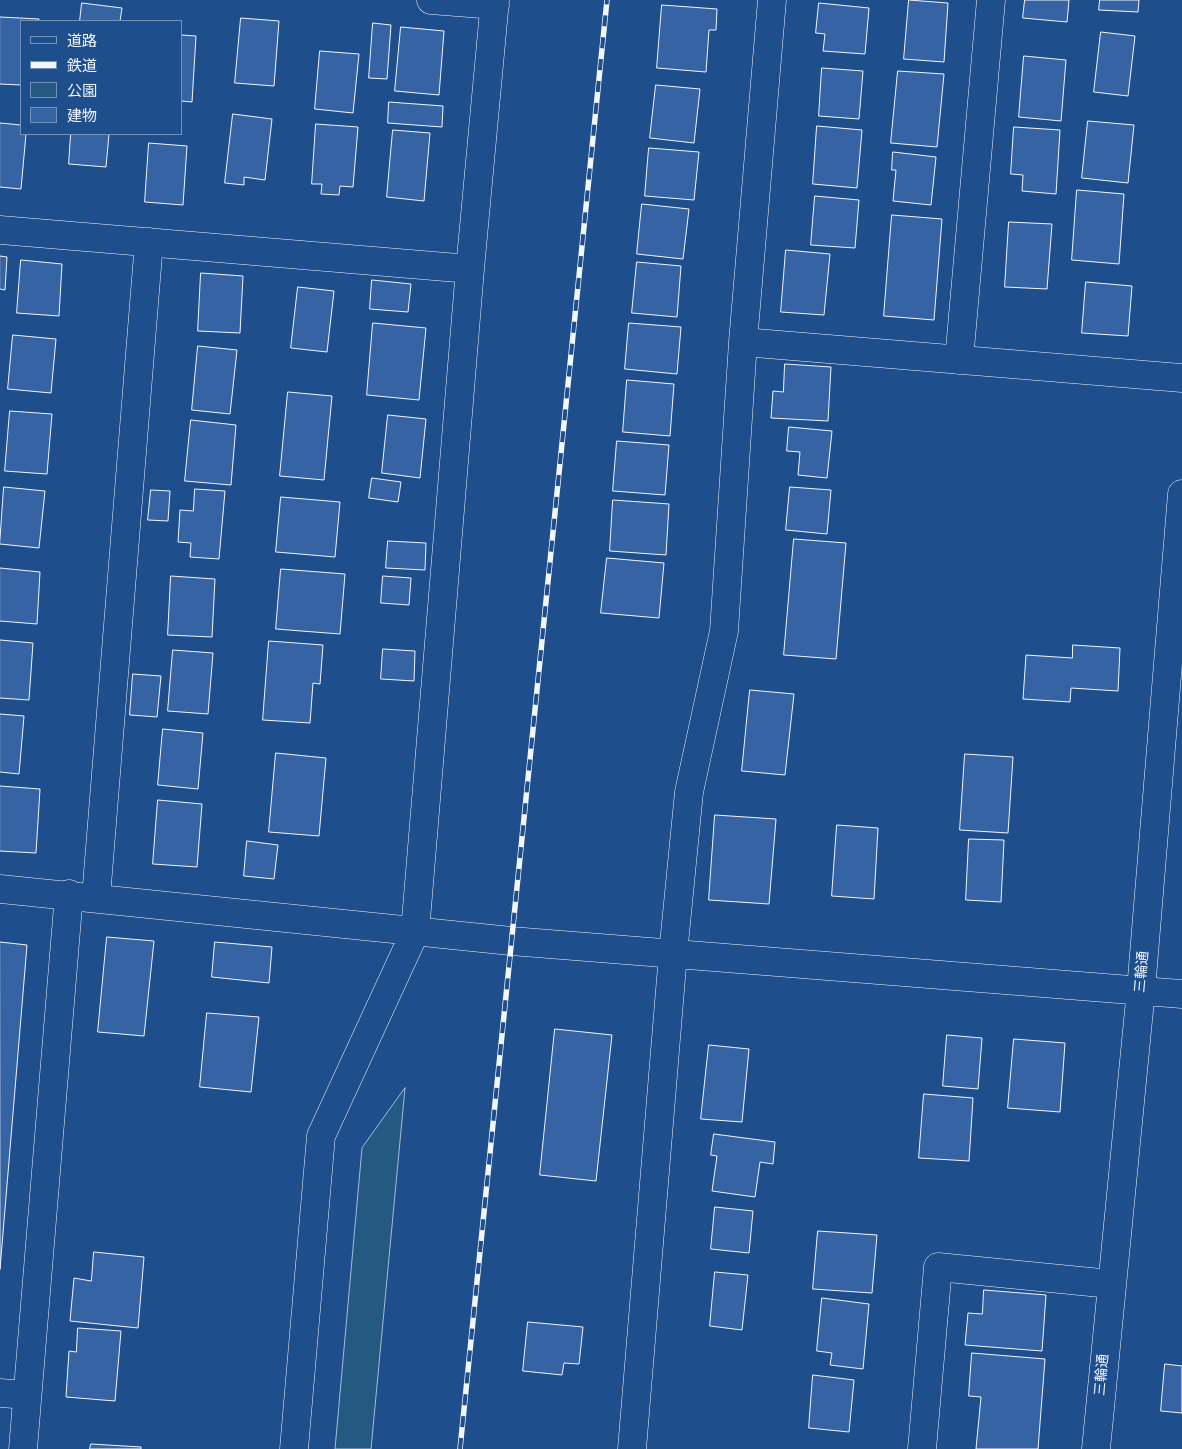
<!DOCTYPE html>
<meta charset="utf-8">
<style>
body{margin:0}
#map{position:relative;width:1182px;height:1449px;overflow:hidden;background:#1f4e8c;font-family:Helvetica,"Noto Sans JP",sans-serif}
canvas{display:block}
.legend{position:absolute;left:20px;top:20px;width:162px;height:115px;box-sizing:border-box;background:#1f4e8c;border:1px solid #7391ba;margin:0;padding:6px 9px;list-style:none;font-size:15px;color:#f2f6ff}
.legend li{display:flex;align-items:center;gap:10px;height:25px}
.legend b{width:25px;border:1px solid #7391ba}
</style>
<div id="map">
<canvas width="1182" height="1449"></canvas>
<ul class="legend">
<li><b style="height:6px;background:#1f4e8c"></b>道路</li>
<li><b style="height:6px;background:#f2f6ff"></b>鉄道</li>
<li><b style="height:14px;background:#245a82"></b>公園</li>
<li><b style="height:14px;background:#3563a3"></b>建物</li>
</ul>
</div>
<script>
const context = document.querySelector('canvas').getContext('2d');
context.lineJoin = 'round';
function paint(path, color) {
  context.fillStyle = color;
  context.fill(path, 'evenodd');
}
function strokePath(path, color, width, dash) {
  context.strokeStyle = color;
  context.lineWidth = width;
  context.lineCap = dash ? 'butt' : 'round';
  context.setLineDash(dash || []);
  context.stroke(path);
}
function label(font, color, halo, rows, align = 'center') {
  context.font = font + ' Helvetica,"Noto Sans JP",sans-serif';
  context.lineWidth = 4;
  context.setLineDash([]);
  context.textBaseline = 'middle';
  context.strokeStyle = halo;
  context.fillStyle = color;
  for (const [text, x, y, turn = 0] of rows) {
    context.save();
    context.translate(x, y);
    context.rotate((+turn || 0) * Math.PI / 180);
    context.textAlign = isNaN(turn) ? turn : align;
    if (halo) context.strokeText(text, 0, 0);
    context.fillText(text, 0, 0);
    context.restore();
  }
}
const green = new Path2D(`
 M 405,1088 L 371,1449 L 335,1449 L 362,1148 Z`);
const building = new Path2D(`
 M 909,0 L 948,3 L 944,62 L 904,59 Z
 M 1025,0 L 1069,0 L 1067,22 L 1023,18 Z
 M 1100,0 L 1139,0 L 1138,12 L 1099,10 Z
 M 82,3 L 122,8 L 120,21 L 80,21 Z
 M 819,3 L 869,8 L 865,54 L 823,51 L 825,34 L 816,33 Z
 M 662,5 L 717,9 L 716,30 L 709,30 L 706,72 L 657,68 Z
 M 0,17 L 39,19 L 39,21 L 21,21 L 21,85 L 0,84 Z
 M 241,18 L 279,21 L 274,86 L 235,83 Z
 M 373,23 L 391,25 L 387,79 L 369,78 Z
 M 401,27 L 444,31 L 439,95 L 395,91 Z
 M 1101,32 L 1135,36 L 1128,96 L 1094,92 Z
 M 181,35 L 196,36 L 192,102 L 181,101 Z
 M 320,51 L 359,54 L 353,113 L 315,109 Z
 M 1024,56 L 1066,60 L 1061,121 L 1019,117 Z
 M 822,68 L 863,71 L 859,119 L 819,116 Z
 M 898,71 L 944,74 L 937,147 L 891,143 Z
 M 656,85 L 700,89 L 694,143 L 650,138 Z
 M 389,102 L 443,106 L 442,127 L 388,123 Z
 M 233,114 L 272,119 L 265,180 L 244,177 L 244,185 L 225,183 Z
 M 1088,121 L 1134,125 L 1128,183 L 1082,178 Z
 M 0,123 L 21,125 L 21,134 L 26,134 L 21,189 L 0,187 Z
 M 316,124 L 358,127 L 353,187 L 340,186 L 339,195 L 321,194 L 322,184 L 312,184 Z
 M 817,126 L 862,130 L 857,188 L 813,184 Z
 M 1014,127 L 1060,130 L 1056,194 L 1022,191 L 1023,175 L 1011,174 Z
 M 393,130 L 430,133 L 424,201 L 387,197 Z
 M 71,134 L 109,134 L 106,167 L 69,164 Z
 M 149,143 L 187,146 L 183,205 L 145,202 Z
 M 649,148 L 699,152 L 694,200 L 645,196 Z
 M 893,152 L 936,157 L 931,205 L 893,201 L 896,170 L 892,170 Z
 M 1077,190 L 1124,194 L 1119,264 L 1072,260 Z
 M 815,196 L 859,200 L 855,248 L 811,245 Z
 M 642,204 L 689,209 L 683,259 L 637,254 Z
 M 892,215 L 942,219 L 934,320 L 884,316 Z
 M 1009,222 L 1052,224 L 1047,289 L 1005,287 Z
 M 786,250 L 830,254 L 824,315 L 781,312 Z
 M 0,256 L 7,257 L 5,290 L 0,289 Z
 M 21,260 L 62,264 L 59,316 L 17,313 Z
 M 637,262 L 681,266 L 677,317 L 632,313 Z
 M 201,273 L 243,276 L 240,333 L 198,331 Z
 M 372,280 L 411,284 L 408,312 L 370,309 Z
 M 1086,282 L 1132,286 L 1128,336 L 1082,333 Z
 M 298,287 L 334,291 L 327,352 L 291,348 Z
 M 373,323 L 426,328 L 419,400 L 367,395 Z
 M 629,323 L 681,327 L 677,374 L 625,369 Z
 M 13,335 L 56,339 L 51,393 L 8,389 Z
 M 198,346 L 237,350 L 230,414 L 192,410 Z
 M 785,364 L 831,367 L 828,421 L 771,418 L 773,391 L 783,392 Z
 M 627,380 L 674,384 L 670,436 L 623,432 Z
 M 288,392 L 332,396 L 324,480 L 280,476 Z
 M 10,411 L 52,414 L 47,474 L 5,471 Z
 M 388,415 L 426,419 L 420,478 L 382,473 Z
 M 191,420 L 236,425 L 231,485 L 185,481 Z
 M 789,427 L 832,431 L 827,478 L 798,475 L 800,452 L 787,451 Z
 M 617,441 L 669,445 L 665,495 L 613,491 Z
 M 372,478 L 401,482 L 398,502 L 369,498 Z
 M 4,487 L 45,491 L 39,548 L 0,544 Z
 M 790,487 L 831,490 L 827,534 L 786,530 Z
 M 195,489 L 225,491 L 219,559 L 190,557 L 191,543 L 178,542 L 180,510 L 193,511 Z
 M 151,490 L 170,491 L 168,521 L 148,520 Z
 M 281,497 L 340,502 L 335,557 L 276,552 Z
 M 613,500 L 669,504 L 666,555 L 610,551 Z
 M 794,539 L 846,543 L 836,659 L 784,655 Z
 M 388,541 L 426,543 L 425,570 L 386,568 Z
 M 607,558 L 664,563 L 659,618 L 601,613 Z
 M 0,568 L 40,572 L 37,624 L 0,621 Z
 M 281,569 L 345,574 L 340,634 L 276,629 Z
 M 171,576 L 215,579 L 212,637 L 168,635 Z
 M 383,576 L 411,578 L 409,605 L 381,603 Z
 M 0,640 L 33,643 L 29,700 L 0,698 Z
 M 269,641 L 323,645 L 320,684 L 313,683 L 310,723 L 263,720 Z
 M 1073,645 L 1120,648 L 1118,691 L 1071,688 L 1070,702 L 1023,699 L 1026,655 L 1072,658 Z
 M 383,649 L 415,651 L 414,681 L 381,679 Z
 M 173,650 L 213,653 L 208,714 L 168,711 Z
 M 133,674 L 161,676 L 157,717 L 130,715 Z
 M 750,690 L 794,694 L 785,775 L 742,771 Z
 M 0,714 L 24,716 L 19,774 L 0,772 Z
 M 163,729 L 203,733 L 198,789 L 158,785 Z
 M 276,753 L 326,758 L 319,836 L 269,832 Z
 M 965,754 L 1013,757 L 1008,833 L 960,830 Z
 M 0,786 L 40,789 L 36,853 L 0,851 Z
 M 158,800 L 202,804 L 197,867 L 153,864 Z
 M 715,815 L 776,819 L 769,904 L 709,900 Z
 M 837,825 L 878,828 L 874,899 L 832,896 Z
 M 969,839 L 1004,840 L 1001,902 L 966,900 Z
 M 247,841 L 278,845 L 274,879 L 244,876 Z
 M 107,937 L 154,941 L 144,1036 L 98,1032 Z
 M 0,942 L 27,945 L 0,1269 Z
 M 215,942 L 272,947 L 269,983 L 212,977 Z
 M 207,1013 L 259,1017 L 251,1092 L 200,1087 Z
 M 555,1029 L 612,1035 L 596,1181 L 540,1175 Z
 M 947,1035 L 982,1038 L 978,1089 L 943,1086 Z
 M 1014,1039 L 1065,1043 L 1060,1112 L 1008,1108 Z
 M 709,1045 L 749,1049 L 742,1122 L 701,1119 Z
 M 924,1094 L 973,1098 L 969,1161 L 919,1158 Z
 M 714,1134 L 775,1142 L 773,1164 L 760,1162 L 755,1197 L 712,1191 L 717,1156 L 711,1155 Z
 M 715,1207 L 753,1211 L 749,1253 L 711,1249 Z
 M 818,1231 L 877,1235 L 872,1293 L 813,1289 Z
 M 94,1252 L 144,1257 L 138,1328 L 70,1321 L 74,1278 L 91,1281 Z
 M 715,1272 L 748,1275 L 742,1330 L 710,1326 Z
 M 984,1290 L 1046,1295 L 1042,1351 L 965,1345 L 968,1313 L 982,1314 Z
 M 822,1298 L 869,1304 L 863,1369 L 830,1365 L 832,1353 L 817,1351 Z
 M 528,1322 L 583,1327 L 579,1364 L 564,1363 L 562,1375 L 523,1371 Z
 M 78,1328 L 121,1331 L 115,1401 L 66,1397 L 69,1351 L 76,1352 Z
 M 972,1353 L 1045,1359 L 1038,1449 L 976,1449 L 981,1397 L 969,1396 Z
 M 1165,1364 L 1182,1366 L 1182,1413 L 1161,1411 Z
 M 813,1375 L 854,1380 L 849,1432 L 809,1428 Z
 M 91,1444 L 141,1447 L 141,1449 L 90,1449 Z`);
const minor = new Path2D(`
 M 431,0 L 495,5
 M 0,230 L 470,269
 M 743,342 L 1182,378
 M 959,360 L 991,0
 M 0,889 L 511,941 L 1182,994
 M 96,897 L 149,242
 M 0,1393 L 27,1395
 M 23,1449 L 69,894
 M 294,1449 L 321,1136 L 415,932 L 470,269 L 495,0
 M 632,1449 L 673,954 L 689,792 L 724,631 L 743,342 L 772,0
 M 922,1449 L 938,1267 L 1111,1284
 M 1096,1449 L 1141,990 L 1182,494`);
const rail = new Path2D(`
 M 460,1449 L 607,0`);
const streetNames = [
 ["三輪通",1142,972,-85],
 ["三輪通",1102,1375,-85]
];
paint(green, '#245a82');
strokePath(green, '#a8bbd7', 1);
paint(building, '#3563a3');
strokePath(building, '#f2f6ff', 1);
strokePath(minor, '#f2f6ff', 29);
strokePath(minor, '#1f4e8c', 28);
strokePath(rail, '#f2f6ff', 5.5);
strokePath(rail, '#1f4e8c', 4, [11]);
label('14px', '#f2f6ff', '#1f4e8c', streetNames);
</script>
